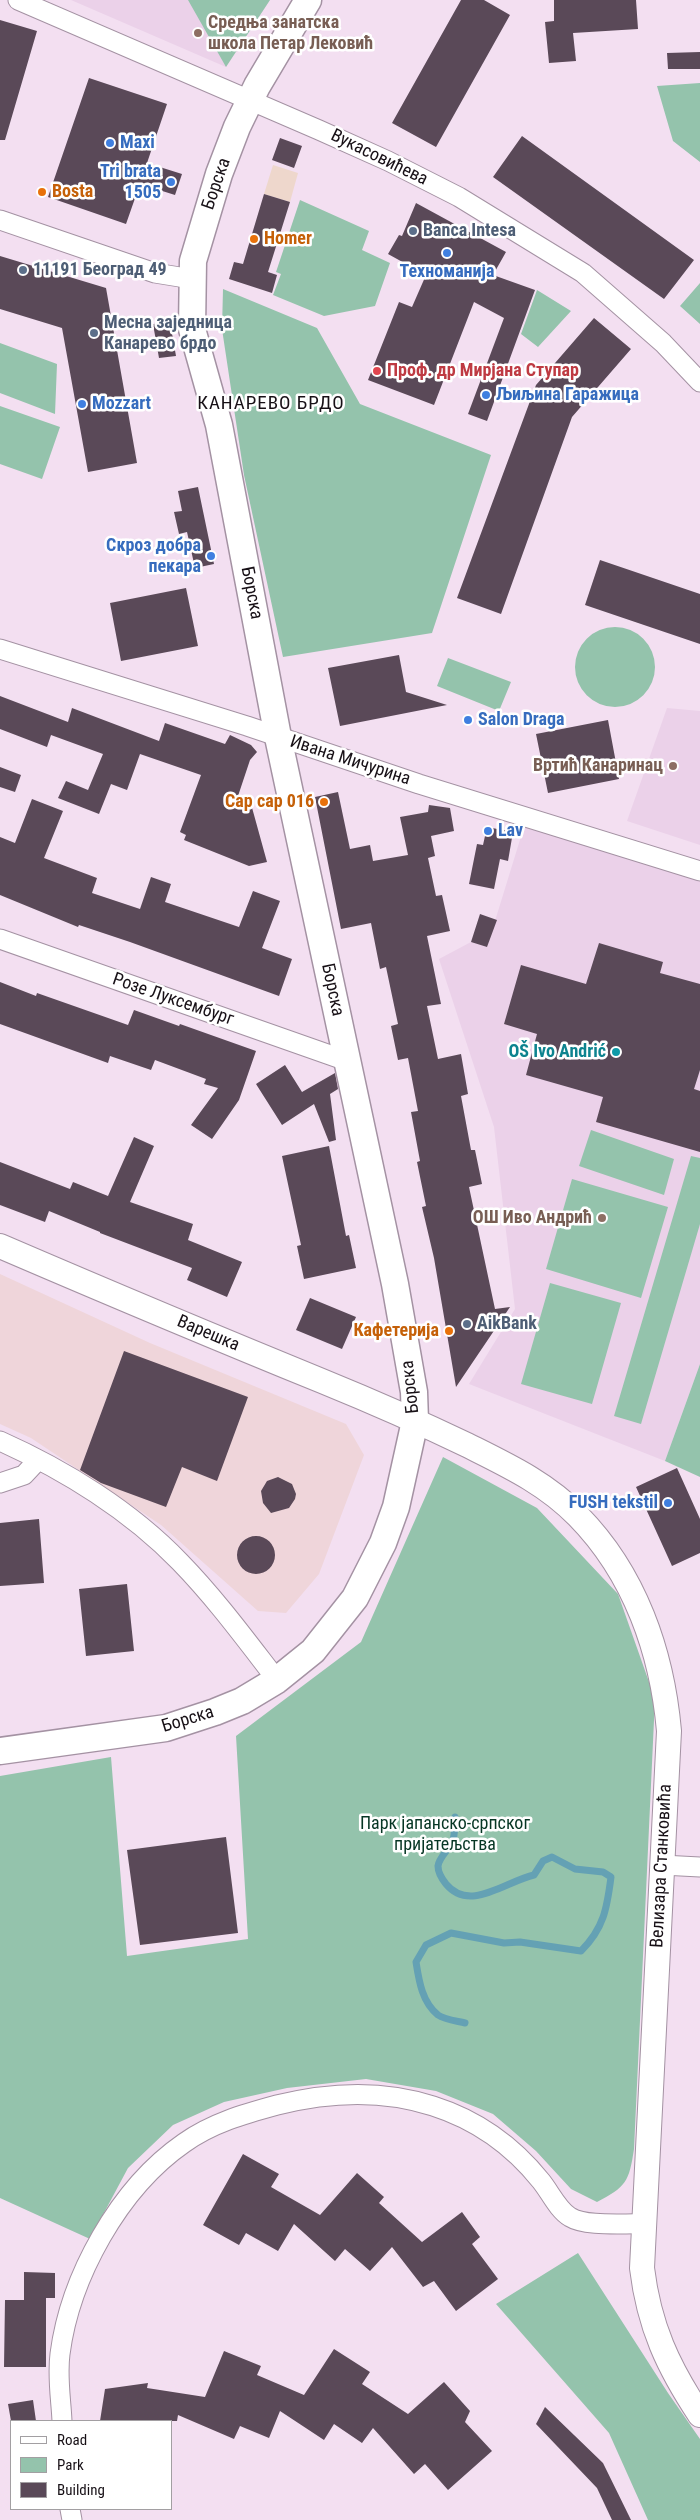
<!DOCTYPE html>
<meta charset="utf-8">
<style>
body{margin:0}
#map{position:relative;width:700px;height:2520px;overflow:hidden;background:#f3dff1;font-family:"Roboto Condensed",sans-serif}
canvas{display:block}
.legend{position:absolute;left:10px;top:2420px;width:162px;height:90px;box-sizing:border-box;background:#fff;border:1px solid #a29fa2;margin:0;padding:6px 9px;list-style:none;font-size:15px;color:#171016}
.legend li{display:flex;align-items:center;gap:10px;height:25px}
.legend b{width:25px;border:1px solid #a29fa2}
</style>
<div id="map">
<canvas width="700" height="2520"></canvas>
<ul class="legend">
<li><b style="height:6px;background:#fff"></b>Road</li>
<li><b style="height:14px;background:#94c3ac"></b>Park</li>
<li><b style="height:14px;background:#5a4958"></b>Building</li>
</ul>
</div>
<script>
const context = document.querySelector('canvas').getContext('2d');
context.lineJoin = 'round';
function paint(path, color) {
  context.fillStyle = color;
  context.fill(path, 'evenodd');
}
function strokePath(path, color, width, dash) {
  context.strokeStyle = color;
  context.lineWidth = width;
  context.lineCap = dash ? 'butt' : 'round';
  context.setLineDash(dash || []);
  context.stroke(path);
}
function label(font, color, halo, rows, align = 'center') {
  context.font = font + ' "Roboto Condensed",sans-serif';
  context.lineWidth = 5;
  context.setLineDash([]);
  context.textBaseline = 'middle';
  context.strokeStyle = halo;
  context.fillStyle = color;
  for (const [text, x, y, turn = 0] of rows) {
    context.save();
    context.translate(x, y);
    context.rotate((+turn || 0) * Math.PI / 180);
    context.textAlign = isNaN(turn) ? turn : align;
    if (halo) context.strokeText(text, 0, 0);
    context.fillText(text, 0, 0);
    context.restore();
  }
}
const commercial = new Path2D(`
 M 273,165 L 298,173 L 290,202 L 264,194 Z`);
const industrial = new Path2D(`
 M 0,1274 L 150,1343 L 346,1424 L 364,1455 L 319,1574 L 286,1613 L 258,1611 L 161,1525 L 31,1438 L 0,1424 Z`);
const built = new Path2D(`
 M 71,0 L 270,0 L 226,67 Z
 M 667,708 L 700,711 L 700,845 L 627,821 Z
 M 527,817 L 700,871 L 700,1364 L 665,1461 L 469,1384 L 515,1309 L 494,1127 L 439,959 L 471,942 L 487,947 Z`);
const green = new Path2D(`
 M 188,0 L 270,0 L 226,67 Z
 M 700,83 L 700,162 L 673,141 L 657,86 Z
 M 300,200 L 369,231 L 362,250 L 390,263 L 375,306 L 324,316 L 273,295 L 281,274 L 276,272 Z
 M 700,283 L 700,324 L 680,306 Z
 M 223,289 L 317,328 L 360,404 L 491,455 L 432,633 L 283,657 L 244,475 L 222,329 Z
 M 537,290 L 571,311 L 538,347 L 521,334 Z
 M 0,343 L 57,364 L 55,414 L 0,393 Z
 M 0,406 L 60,427 L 42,479 L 0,464 Z
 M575 667a40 40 0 1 1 80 0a40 40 0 1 1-80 0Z
 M 448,658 L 511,682 L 499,711 L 437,686 Z
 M 591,1130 L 674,1159 L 664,1195 L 579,1166 Z
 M 691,1156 L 700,1158 L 700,1224 L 641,1424 L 614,1416 Z
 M 572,1179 L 668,1207 L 641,1298 L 546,1269 Z
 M 550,1283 L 621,1303 L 592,1404 L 521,1384 Z
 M 700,1364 L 700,1477 L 665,1461 Z
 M 443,1457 L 537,1508 L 618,1594 L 655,1699 L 634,2149 C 629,2182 626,2187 597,2202 L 571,2189 L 536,2151 L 493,2114 L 436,2091 L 366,2079 L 287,2088 L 224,2102 L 173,2125 L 128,2168 L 90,2239 L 0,2198 L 0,1776 L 111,1757 L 127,1956 L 248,1939 L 236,1736 L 361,1642 Z
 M 578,2253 L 668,2393 L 700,2439 L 700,2520 L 648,2520 L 609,2433 L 496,2304 Z`);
const stream = new Path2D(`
 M 455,1817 C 455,1824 455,1833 453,1840 C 450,1849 439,1857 438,1866 C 438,1872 442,1879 446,1884 C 470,1913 506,1881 534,1875 L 543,1861 L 552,1857 L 575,1869 L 603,1872 L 611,1877 C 607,1908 604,1928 581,1951 L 520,1942 L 504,1943 L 451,1933 L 426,1945 L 416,1962 C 419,1981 422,2002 438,2015 C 445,2020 457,2021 465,2023`);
const building = new Path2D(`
 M 461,0 L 484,0 L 510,15 L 436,147 L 392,123 Z
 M 554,0 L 636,0 L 638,29 L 573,33 L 576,61 L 549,63 L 545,22 L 554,21 Z
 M 0,20 L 37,31 L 5,140 L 0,140 Z
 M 700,52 L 700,69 L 668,69 L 667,53 Z
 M 89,78 L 167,104 L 147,163 L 182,174 L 175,195 L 140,184 L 126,224 L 48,197 Z
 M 522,136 L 694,260 L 664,299 L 493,177 Z
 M 280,138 L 302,146 L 294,168 L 272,160 Z
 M 264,194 L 290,202 L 268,272 L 277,275 L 272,293 L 229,279 L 234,262 L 243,264 Z
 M 416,203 L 506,252 L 493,275 L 535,290 L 487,421 L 468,414 L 504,318 L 474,302 L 434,405 L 368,380 L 399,302 L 412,307 L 426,275 L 388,254 L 399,235 L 402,236 Z
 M 0,256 L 106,288 L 137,463 L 88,472 L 62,328 L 0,309 Z
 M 594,318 L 631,349 L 572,417 L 501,614 L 457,598 L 536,385 Z
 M 170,322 L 176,356 L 159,358 L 153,324 Z
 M 198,487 L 214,564 L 195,568 L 187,532 L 179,534 L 174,512 L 182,511 L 178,491 Z
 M 600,560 L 700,594 L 700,644 L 585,605 Z
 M 186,588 L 198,646 L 121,661 L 110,603 Z
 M 399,655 L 406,692 L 447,705 L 340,726 L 328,668 Z
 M 0,696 L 68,722 L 72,708 L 159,741 L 165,723 L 225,744 L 230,735 L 251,745 L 257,752 L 250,760 L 234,808 L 251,804 L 267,862 L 249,866 L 184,840 L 186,835 L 180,832 L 201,775 L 140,754 L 127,790 L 111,784 L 99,814 L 58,798 L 66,781 L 88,790 L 103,754 L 51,735 L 47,747 L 0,729 Z
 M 608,720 L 619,779 L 548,793 L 536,734 Z
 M 0,767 L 21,775 L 15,792 L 0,787 Z
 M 338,792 L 350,849 L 370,845 L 373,861 L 408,855 L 400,817 L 428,812 L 429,805 L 450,808 L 454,831 L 431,836 L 435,856 L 428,858 L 436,896 L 442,895 L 450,931 L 427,936 L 441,1004 L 427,1006 L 438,1059 L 461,1054 L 468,1094 L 461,1096 L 471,1150 L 475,1150 L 482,1184 L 469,1187 L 495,1309 L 510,1307 L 456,1387 L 434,1258 L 422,1207 L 426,1206 L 417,1162 L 420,1161 L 411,1112 L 418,1111 L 408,1058 L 398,1060 L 391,1026 L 398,1024 L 386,967 L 380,969 L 371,923 L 341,929 L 315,797 Z
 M 32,799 L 63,811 L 44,858 L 97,878 L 92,893 L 140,909 L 151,877 L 171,884 L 165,902 L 239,927 L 253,891 L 280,901 L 262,948 L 292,959 L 279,996 L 130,942 L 79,925 L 78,927 L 0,895 L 0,837 L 15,843 Z
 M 487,827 L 513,832 L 508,861 L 500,859 L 494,889 L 469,884 L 477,844 L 483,845 Z
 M 480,914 L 497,920 L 487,947 L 471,942 Z
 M 599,943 L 663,962 L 660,973 L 700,984 L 700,1070 L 694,1089 L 700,1091 L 700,1152 L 596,1122 L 603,1097 L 526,1075 L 537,1034 L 504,1024 L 521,965 L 586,984 Z
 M 0,982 L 36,996 L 37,993 L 128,1025 L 134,1010 L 179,1026 L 180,1024 L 256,1051 L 239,1100 L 212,1139 L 191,1125 L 218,1088 L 204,1084 L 206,1079 L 155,1060 L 151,1070 L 110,1056 L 108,1063 L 0,1024 Z
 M 285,1065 L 302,1092 L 335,1073 L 338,1089 L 330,1094 L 336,1140 L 329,1142 L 314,1104 L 282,1125 L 256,1084 Z
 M 134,1137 L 154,1146 L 130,1202 L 193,1224 L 188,1240 L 242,1262 L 227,1297 L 187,1280 L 192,1268 L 100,1233 L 100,1232 L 49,1211 L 45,1222 L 0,1205 L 0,1162 L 70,1189 L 73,1182 L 108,1196 Z
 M 329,1146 L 346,1236 L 349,1235 L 356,1268 L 304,1279 L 297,1246 L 301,1245 L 282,1156 Z
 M 310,1298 L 356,1317 L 342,1349 L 296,1330 Z
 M 124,1351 L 248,1397 L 217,1481 L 182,1467 L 166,1507 L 101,1483 L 80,1470 Z
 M 677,1468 L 700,1519 L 700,1553 L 672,1566 L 636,1487 Z
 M 278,1477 L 292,1484 L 296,1494 L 295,1499 L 289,1508 L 271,1513 L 263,1503 L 261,1491 L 267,1481 Z
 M 39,1519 L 44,1583 L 0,1586 L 0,1523 Z
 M237 1555a19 19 0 1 1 38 0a19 19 0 1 1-38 0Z
 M 127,1584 L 134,1651 L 86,1656 L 79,1589 Z
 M 226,1837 L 238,1933 L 140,1945 L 127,1850 Z
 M 243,2154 L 279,2174 L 271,2187 L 320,2215 L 357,2173 L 384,2197 L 379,2203 L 422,2242 L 462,2212 L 480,2237 L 472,2244 L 498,2279 L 456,2311 L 434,2281 L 423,2287 L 392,2247 L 370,2271 L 345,2249 L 335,2261 L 294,2224 L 278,2251 L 246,2233 L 239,2245 L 203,2225 Z
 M 24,2272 L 55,2273 L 55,2298 L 46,2298 L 46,2367 L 4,2367 L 5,2300 L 24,2300 Z
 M 334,2349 L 370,2372 L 362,2384 L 408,2414 L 444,2382 L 470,2411 L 465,2422 L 492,2451 L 448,2490 L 425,2464 L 414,2474 L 373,2428 L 362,2443 L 334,2424 L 324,2440 L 280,2411 L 269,2438 L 240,2426 L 234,2439 L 178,2415 L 177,2421 L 100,2421 L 105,2389 L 148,2383 L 147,2388 L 205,2397 L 224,2351 L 261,2366 L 257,2375 L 304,2395 Z
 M 33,2400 L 36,2421 L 11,2421 L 8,2404 Z
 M 545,2407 L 603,2463 L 631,2520 L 612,2520 L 597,2488 L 536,2424 Z`);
const minor = new Path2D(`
 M 18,0 L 319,130 L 388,161 L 459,197 L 583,273 L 663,343 L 700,382
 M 0,220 L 155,273 L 192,279
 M 0,649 L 247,726 L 419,784 L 700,871
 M 0,939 L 347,1061
 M 0,1441 C 65,1470 131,1511 180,1562 C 216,1599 246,1640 277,1680
 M 0,1483 L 24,1475 L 38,1460
 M 662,1865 L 700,1867
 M 62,2421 C 61,2399 57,2377 60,2354 C 70,2277 119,2188 184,2143 C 212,2123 244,2114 277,2105 C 329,2092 381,2089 433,2106 C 477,2120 513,2146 541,2181 C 550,2192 558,2210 570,2217 C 586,2227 625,2223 644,2224
 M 70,2509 L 72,2520`);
const tertiary = new Path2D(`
 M 0,1246 C 107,1292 214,1337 322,1381 C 371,1401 419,1422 467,1445 C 507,1465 546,1483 578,1516 C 635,1574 662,1652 669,1731 L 642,2268 C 649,2326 668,2367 700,2415`);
const secondary = new Path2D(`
 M 0,1751 L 166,1728 L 215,1712 L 242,1701 L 277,1680 L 313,1651 L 355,1598 L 383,1543 L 396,1507 L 415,1421 L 414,1392 L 395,1284 L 278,737 L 219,425 L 192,329 L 193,261 L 219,174 L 237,127 L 257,86 L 308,0`);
const markers = [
 [198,33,5,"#8d6e63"],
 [110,143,5,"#3f7fe0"],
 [171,182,5,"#3f7fe0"],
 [42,192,5,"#e8710a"],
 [413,231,5,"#5c6f8a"],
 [254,239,5,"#e8710a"],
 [447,253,5,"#3f7fe0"],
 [23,270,5,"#5c6f8a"],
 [94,333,5,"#5c6f8a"],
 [377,371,5,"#e0444e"],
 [486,395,5,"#3f7fe0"],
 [82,404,5,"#3f7fe0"],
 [211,556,5,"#3f7fe0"],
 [468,720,5,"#3f7fe0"],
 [673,766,5,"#8d6e63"],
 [324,802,5,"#e8710a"],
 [488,831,5,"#3f7fe0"],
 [616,1052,5,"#0f9aa8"],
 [602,1218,5,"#8d6e63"],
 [467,1324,5,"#5c6f8a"],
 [449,1331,5,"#e8710a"],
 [668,1503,5,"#3f7fe0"]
];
const educationNames = [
 ["Средња занатска",208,23,"left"],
 ["школа Петар Лековић",208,44,"left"],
 ["Вртић Канаринац",663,766],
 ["ОШ Иво Андрић",592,1218]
];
const shopNames = [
 ["Maxi",120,143],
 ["Tri brata",161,172,"right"],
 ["1505",161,193,"right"],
 ["Техноманија",447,272,"center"],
 ["Љиљина Гаражица",496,395],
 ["Mozzart",92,404],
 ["Скроз добра",201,546,"right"],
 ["пекара",201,567,"right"],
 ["Salon Draga",478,720],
 ["Lav",498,831],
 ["FUSH tekstil",658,1503,"right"]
];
const streetNames = [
 ["Вукасовићева",379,158,26],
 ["Борска",217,184,-71],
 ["Борска",251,593,79],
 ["Ивана Мичурина",350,761,18],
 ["Борска",332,990,78],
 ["Розе Луксембург",173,1000,19],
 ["Варешка",208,1334,23],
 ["Борска",411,1387,-96],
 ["Борска",188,1720,-17],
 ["Велизара Станковића",662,1866,-87]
];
const foodNames = [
 ["Bosta",52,192],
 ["Homer",264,239],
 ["Cap cap 016",314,802,"right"],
 ["Кафетерија",439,1331,"right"]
];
const serviceNames = [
 ["Banca Intesa",423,231],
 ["11191 Београд 49",33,270],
 ["Месна заједница",104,323],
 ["Канарево брдо",104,344],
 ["AikBank",477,1324]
];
const healthNames = [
 ["Проф. др Мирјана Ступар",387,371]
];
const cultureNames = [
 ["OŠ Ivo Andrić",606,1052]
];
const parkNames = [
 ["Парк јапанско-српског",445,1824],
 ["пријатељства",445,1845]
];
const neighbourhoodNames = [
 ["КАНАРЕВО БРДО",271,404]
];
paint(commercial, '#eed7cc');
paint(industrial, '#efd5da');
paint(built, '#ebd1e9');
paint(green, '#94c3ac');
strokePath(stream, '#64a1b4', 7);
paint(building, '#5a4958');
strokePath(minor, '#a492a3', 21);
strokePath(tertiary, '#a492a3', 26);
strokePath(secondary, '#a492a3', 29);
strokePath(minor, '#fff', 19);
strokePath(tertiary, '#fff', 24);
strokePath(secondary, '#fff', 26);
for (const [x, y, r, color] of markers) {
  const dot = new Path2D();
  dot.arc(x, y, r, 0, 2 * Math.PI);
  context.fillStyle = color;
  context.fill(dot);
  strokePath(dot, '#fff', 2);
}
label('bold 18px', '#785e54', '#fff', educationNames, 'right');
label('bold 18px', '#366cbe', '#fff', shopNames, 'left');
label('18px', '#171016', '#fff', streetNames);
label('bold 18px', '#c56008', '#fff', foodNames, 'left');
label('bold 18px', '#4e5e75', '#fff', serviceNames, 'left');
label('bold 18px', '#be3a42', '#fff', healthNames, 'left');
label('bold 18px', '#0d838f', '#fff', cultureNames, 'right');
label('18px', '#063624', '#fff', parkNames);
context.letterSpacing = '1px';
label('19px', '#171016', '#fff', neighbourhoodNames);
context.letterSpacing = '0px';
</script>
